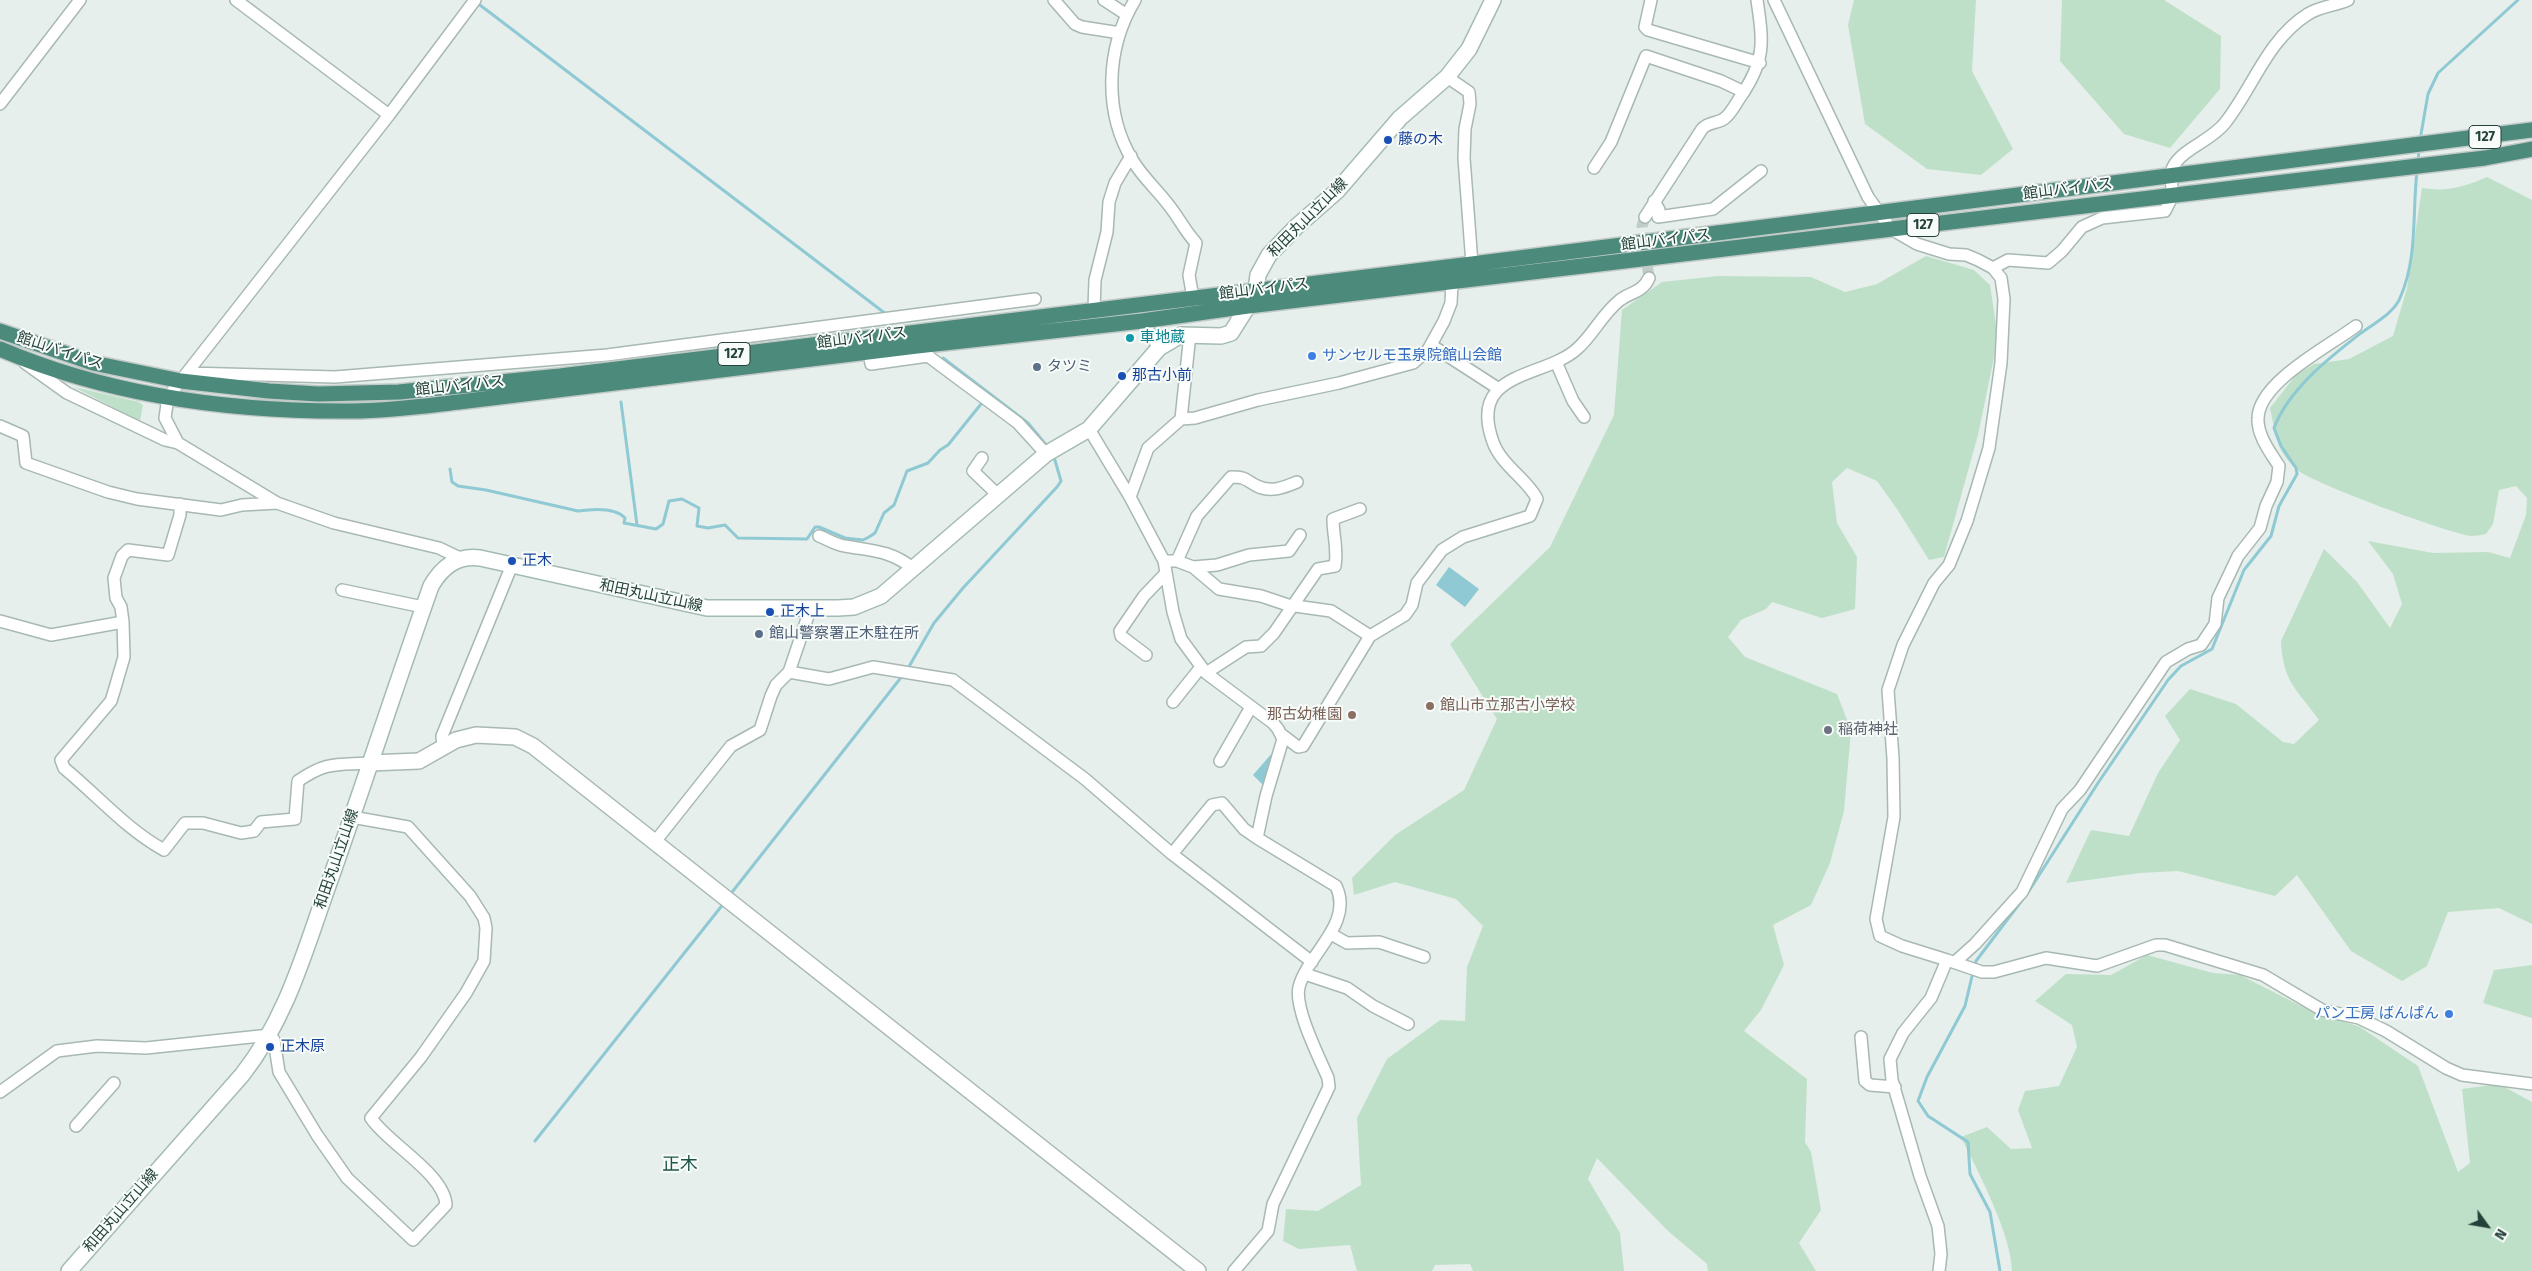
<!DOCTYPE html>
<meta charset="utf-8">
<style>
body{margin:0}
#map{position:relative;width:2532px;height:1271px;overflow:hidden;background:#e6efeb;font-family:"Fira Sans",sans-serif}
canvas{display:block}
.north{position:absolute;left:2462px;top:1201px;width:50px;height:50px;-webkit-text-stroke:4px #f7fbf9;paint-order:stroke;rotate:122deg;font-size:14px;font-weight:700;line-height:20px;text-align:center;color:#24423a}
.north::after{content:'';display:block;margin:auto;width:18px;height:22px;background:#24423a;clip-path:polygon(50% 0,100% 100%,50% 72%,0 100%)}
</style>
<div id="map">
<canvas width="2532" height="1271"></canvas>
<div class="north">N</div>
</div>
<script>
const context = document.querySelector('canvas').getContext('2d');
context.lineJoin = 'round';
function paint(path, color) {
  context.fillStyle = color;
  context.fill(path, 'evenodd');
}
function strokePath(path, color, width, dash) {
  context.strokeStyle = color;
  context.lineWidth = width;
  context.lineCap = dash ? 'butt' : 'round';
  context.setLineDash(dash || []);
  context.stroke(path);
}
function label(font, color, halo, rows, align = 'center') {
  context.font = font + ' "Fira Sans","Noto Sans JP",sans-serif';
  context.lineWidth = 4;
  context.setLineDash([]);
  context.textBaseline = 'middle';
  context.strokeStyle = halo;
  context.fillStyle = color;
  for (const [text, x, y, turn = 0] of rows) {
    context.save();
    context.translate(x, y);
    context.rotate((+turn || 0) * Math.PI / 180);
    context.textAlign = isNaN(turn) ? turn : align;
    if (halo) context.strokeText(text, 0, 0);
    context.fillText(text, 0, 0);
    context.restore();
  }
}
const green = new Path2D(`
 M 1854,0 L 1976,0 L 1972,71 L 2013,149 L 1981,175 L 1927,169 L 1865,124 L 1848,25 Z
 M 2062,0 L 2164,0 L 2221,36 L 2220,89 L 2170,148 L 2124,134 L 2060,61 Z
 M 2487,177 L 2532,200 L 2532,924 L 2499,908 L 2448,912 L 2427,966 L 2402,981 L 2351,951 L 2297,875 L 2275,896 L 2178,871 L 2140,873 L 2066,883 L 2091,830 L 2129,836 L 2158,773 L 2180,740 L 2165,716 L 2190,689 L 2236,704 L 2283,742 L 2294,744 L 2319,720 C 2297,689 2283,683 2281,641 L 2324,549 L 2357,582 L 2390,628 L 2402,604 L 2393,574 L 2368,541 L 2433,553 L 2488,552 L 2510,558 L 2526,515 L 2527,498 L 2516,486 L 2499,490 L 2493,524 L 2486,534 C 2481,535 2475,536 2471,536 C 2448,533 2311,483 2296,469 C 2275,449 2276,435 2270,408 L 2296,375 L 2314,364 L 2349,359 L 2393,336 L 2407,288 L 2422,188 C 2447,192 2464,187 2487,177 Z
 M 1926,256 L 1974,270 L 1990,285 L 1998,338 L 1978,435 L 1944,557 L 1929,560 L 1897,509 L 1877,481 L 1847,468 L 1832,482 L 1837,523 L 1857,557 L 1855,609 L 1822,618 L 1772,602 L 1766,609 L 1741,620 L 1728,637 L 1745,657 L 1837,694 L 1851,730 L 1844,811 L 1830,863 L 1811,905 L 1773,925 L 1784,965 L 1761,1010 L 1744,1031 L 1807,1079 L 1805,1142 L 1811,1152 L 1821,1210 L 1799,1243 L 1816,1271 L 1708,1271 L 1707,1264 L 1668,1231 L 1597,1158 L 1588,1179 L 1620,1233 L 1624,1271 L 1473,1271 L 1470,1264 L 1435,1265 L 1432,1271 L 1357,1271 L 1350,1245 L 1299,1249 L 1283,1241 L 1286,1209 L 1318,1211 L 1361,1185 L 1357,1118 L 1387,1059 L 1440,1020 L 1465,1021 L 1467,967 L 1483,926 L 1456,899 L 1395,882 L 1354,895 L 1352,878 L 1395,835 L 1464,790 L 1497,719 L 1450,644 L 1550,547 L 1614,415 L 1622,310 L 1662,282 L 1718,276 L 1811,277 L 1845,292 L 1877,284 Z
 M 74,387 L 139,402 L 143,405 L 140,421 Z
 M 2147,955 L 2213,973 L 2240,975 L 2303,1007 L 2360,1027 L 2418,1066 L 2458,1172 L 2470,1163 L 2462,1089 L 2499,1084 L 2532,1102 L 2532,1271 L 2012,1271 C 2011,1233 1978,1172 1961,1137 L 1987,1127 L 2011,1149 L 2032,1148 L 2018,1110 L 2025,1091 L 2059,1086 L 2077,1047 L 2072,1025 L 2035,1001 L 2066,974 L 2111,975 Z
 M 2532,965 L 2532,1018 L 2483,1003 L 2494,970 Z`);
const water = new Path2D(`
 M 1449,567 L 1479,589 L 1465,607 L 1436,585 Z
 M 1273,752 L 1263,785 L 1253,775 Z`);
const stream = new Path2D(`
 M 476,2 L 886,314
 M 2420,140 L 2428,94 L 2438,73 L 2518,0
 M 2418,162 L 2419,149
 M 943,358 L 1028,423 L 1047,446
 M 621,402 L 637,525
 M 450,469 L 452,482 L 458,486 L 486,490 L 578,511 C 592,509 615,507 625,518 L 624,523 L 656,529 L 663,524 L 669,501 L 682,499 L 699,508 L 697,526 L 708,528 L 725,525 L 738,538 L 807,539 L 815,527 L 819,527 L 845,538 L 863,540 L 869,537 L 875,533 L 884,513 L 894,505 L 907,471 L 928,463 L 940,450 L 948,445 L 981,404
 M 907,670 L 934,623 L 963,588 L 1057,487 L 1061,481 L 1054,457
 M 2027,894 L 2098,783 L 2168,680 L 2181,666 L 2212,649 L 2244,570 L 2271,536 L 2279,506 L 2297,474 L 2296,468 L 2281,446 L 2274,428 C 2289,389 2329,358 2361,333 C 2373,324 2394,313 2400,298 C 2418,257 2412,215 2417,171
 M 729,896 L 903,675
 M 1975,966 L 1976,961 L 2023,899
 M 1973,972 L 1965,1006 L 1927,1077 L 1918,1101 L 1928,1116 L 1968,1142 L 1970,1174 L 1990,1212 L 2000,1271
 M 535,1141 L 724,903`);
const minorTunnel = new Path2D(`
 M 1645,217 L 1642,226 L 1649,278`);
const minor = new Path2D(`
 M 236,0 L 389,115
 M 1054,0 L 1075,24 L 1082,27 L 1120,33
 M 1104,0 L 1127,15
 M 1135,0 C 1106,48 1103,112 1133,161 C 1142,176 1156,189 1167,203 C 1178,216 1184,230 1196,243 L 1189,275 L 1193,298
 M 1651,0 L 1645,27 L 1648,30 L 1760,63
 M 1774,0 L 1868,197 L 1891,229 L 1917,244 L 1949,254 L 1966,255 L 1978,260 L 1993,268 L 2001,278 L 2004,299 L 2001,363 L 1989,448 L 1967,521 L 1949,565 L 1934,583 L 1903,645 L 1888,690 L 1893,758 L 1894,817 L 1876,919 L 1880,936 L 1902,946 L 1947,960 L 1982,972 L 1994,972 L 2046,958 L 2097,966 L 2156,945 L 2165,945 L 2263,975 L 2322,1010 L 2359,1018 L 2386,1031 L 2446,1068 L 2462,1075 L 2532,1084
 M 1447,77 L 1469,92 L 1470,104 L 1465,129 L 1464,158 L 1472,264
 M 0,104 L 80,0
 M 1594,168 L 1611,142 L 1646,56 L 1721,81 L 1744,92
 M 1654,201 L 1659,210 L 1658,217 L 1713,209 L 1761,171
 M 1645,217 L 1702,129 C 1709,121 1718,124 1725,118 C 1732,112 1736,103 1741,96 C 1766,60 1763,41 1757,0
 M 1993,268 L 2008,260 L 2048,263 L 2062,251 L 2082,227 L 2102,218 L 2165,211 C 2168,205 2172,199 2172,193 C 2173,184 2168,175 2173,167 C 2183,148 2211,141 2225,123 C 2254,86 2267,40 2308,14 C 2321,6 2335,6 2348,0
 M 1094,309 L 1095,280 L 1107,232 L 1109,202 L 1115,183 L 1131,156
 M 1142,321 L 1159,348
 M 1431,345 L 1499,389
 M 869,352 L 871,364 L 928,356 L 1018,423 L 1046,454
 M 1556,362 L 1573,401 L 1584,417
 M 25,363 L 67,393 L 165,440 L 178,443
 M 188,373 L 335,377 L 607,355 L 1035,299
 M 1181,419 L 1190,334
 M 0,426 L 23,436 L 26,463 L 108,492 L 137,499 L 221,510 L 242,505 L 277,503
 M 1089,429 L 1130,497 L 1164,561 L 1173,612 L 1181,639 L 1206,673 L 1273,723 L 1278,729 L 1283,739 L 1266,796 L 1257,838 L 1336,886 C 1354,924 1308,953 1299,987 C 1294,1008 1319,1057 1328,1078 L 1329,1087 L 1273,1204 L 1268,1231 L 1234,1271
 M 982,458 L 973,471 L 999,496
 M 1130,497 L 1148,448 L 1181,419 L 1195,418 L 1258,400 L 1339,383 L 1413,363 L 1428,350 L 1444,321 L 1451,303 L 1452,283
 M 180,504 L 180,515 L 168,555 L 128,550 L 122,556 L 114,578 L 116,598 L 121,607 L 123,622 L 124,657 L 115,688 L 111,701 L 61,760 L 64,768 C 98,796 126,829 164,850 L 185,823 L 203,823 L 241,833 L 254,831 L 261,822 L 295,819 L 298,781 C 327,761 336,765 370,763
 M 819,536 C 827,539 836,545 845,546 C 873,551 890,550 914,569
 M 460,558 L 439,548 L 334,523 L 277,503 L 178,443 L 165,418 L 168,397 L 389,115 L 475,0
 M 1164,561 L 1177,561 L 1193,567 L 1219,589 L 1261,596 L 1288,605 L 1331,611 L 1370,636
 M 1177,561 L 1197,516 L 1231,477 C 1247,477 1245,480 1257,486 C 1271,493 1285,487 1297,482
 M 1193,567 L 1217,565 L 1249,555 L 1289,551 L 1300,535
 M 342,590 L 423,607
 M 0,621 L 51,635 L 123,622
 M 1146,655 L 1121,636 L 1120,631 L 1144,596 L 1166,573
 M 789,672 L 829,679 L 873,667 L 953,680 L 1085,779 L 1172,854 L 1312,962
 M 1206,673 L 1246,647 L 1261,646 L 1274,633 L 1318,569 L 1335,566 C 1338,548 1333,536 1333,519 L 1360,509
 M 1173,702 L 1201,667
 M 1281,734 L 1298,747 L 1303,746 L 1370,636 L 1405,615 L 1412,605 L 1417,583 L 1442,550 L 1463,537 L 1530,516 L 1537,499 C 1529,481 1501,465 1493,442 C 1467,370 1543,379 1577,349 C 1593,335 1603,313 1620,300 C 1631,292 1643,292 1649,278
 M 443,747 L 442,736 L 512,565
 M 1220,761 L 1251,707
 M 654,843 L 731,746 L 760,730 L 771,696 L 776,685 L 789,672 L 811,607
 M 1172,854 L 1212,805 L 1222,803 L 1244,829 L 1257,838
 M 1331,934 L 1347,943 L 1379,942 L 1424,957
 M 1955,962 L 1975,944 L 2022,892 L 2062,809 L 2080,790 L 2166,662 L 2188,649 L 2201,645 L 2215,624 L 2218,598 L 2238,556 L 2260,528 L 2266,506 L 2277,482 L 2279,466 C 2270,452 2257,435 2258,418 C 2259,382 2328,347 2356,326
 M 1305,974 L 1347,988 L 1373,1006 L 1408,1024
 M 1861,1037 L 1865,1081 L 1870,1085 L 1895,1087
 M 0,1092 L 57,1051 L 97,1046 L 146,1048 L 270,1035 L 274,1040 L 279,1072 L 317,1135 L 347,1178 L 413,1240 L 446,1205 C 445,1174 386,1142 371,1118 L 421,1057 L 466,993 L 484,961 L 486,928 L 484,918 L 470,896 L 408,827 L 352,817
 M 76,1126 L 114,1083
 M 1939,1271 L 1941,1254 L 1938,1226 L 1920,1176 L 1892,1080 L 1890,1059 L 1903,1033 L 1931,998 L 1947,960`);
const tertiary = new Path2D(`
 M 370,763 L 419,761 L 456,740 L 476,735 L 515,737 L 533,746 L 1198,1271`);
const secondary = new Path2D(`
 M 69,1271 L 242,1075 C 287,1018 305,950 329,883 C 364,784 396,685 431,586 C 442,567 457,555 480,558 L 707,608 L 838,608 L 854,607 L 881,596 L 1046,454 L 1089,429 L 1159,348 L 1181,335 L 1221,336 L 1231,333 L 1248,306 L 1256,290 L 1258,275 L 1269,255 L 1296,227 L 1337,191 L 1400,118 L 1447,77 L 1469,49 L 1493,0`);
const trunk = new Path2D(`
 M 0,331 L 93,363 L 181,381 L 269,391 L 318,394 L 399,392 L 560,376 L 1472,264 L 2532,130
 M 0,349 C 110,396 234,412 353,411 C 389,411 424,406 459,402 L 917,346 L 1142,321 L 1248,306 L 2485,158 L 2532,149`);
const markers = [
 [1388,140,5,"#1a4fb4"],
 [1130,338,5,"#0f9aa8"],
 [1312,356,5,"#3f7fe0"],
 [1037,367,5,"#5c6f8a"],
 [1122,376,5,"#1a4fb4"],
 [512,561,5,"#1a4fb4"],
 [770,612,5,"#1a4fb4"],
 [759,634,5,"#5c6f8a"],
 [1430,706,5,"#8d6e63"],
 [1352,715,5,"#8d6e63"],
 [1828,730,5,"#6b7280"],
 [2449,1014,5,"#3f7fe0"],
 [270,1047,5,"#1a4fb4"]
];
const shields = [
 [2485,137,32],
 [1923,225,32],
 [734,354,32]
];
const shieldNames = [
 ["127",2485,137],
 ["127",1923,225],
 ["127",734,354]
];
const transitNames = [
 ["藤の木",1398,140],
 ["那古小前",1132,376],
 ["正木",522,561],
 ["正木上",780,612],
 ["正木原",280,1047]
];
const streetNames = [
 ["館山バイパス",2068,189,-7],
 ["和田丸山立山線",1308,218,-45],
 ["館山バイパス",1666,240,-7],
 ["館山バイパス",1264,289,-7],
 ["館山バイパス",862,338,-7],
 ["館山バイパス",60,351,18],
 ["館山バイパス",460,386,-6],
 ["和田丸山立山線",651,596,12],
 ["和田丸山立山線",337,859,-71],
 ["和田丸山立山線",121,1211,-49]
];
const cultureNames = [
 ["車地蔵",1140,338]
];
const shopNames = [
 ["サンセルモ玉泉院館山会館",1322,356],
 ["パン工房 ばんぱん",2439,1014,"right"]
];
const serviceNames = [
 ["タツミ",1047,367],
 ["館山警察署正木駐在所",769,634]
];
const educationNames = [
 ["館山市立那古小学校",1440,706],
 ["那古幼稚園",1342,715,"right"]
];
const worshipNames = [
 ["稲荷神社",1838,730]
];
const quarterNames = [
 ["正木",680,1165]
];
paint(green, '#bfe0c8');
paint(water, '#8ec9d4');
strokePath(stream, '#8ec9d4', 3);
strokePath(minorTunnel, '#bfccc8', 11, [11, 5.5]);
strokePath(minor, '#a8b8b2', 14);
strokePath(tertiary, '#a8b8b2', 18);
strokePath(secondary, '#a4bbb3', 18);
strokePath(trunk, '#c2cac8', 18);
strokePath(minor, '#fff', 11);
strokePath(tertiary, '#fff', 15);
strokePath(secondary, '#fff', 15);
strokePath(trunk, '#4c8a7c', 15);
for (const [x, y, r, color] of markers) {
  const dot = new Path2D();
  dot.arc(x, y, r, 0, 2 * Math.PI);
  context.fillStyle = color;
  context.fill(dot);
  strokePath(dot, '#f7fbf9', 2);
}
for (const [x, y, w] of shields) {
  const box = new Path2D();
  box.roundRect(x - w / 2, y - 11.5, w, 23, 4);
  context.fillStyle = '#f7fbf9';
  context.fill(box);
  strokePath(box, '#24423a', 1);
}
label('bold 14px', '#24423a', null, shieldNames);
label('15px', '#164399', '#f7fbf9', transitNames, 'left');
label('15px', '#24423a', '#f7fbf9', streetNames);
label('15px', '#0d838f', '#f7fbf9', cultureNames, 'left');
label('15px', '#366cbe', '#f7fbf9', shopNames, 'left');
label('15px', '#4e5e75', '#f7fbf9', serviceNames, 'left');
label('15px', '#785e54', '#f7fbf9', educationNames, 'left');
label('15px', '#5b616d', '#f7fbf9', worshipNames, 'left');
label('18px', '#1f5548', '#f7fbf9', quarterNames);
</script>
